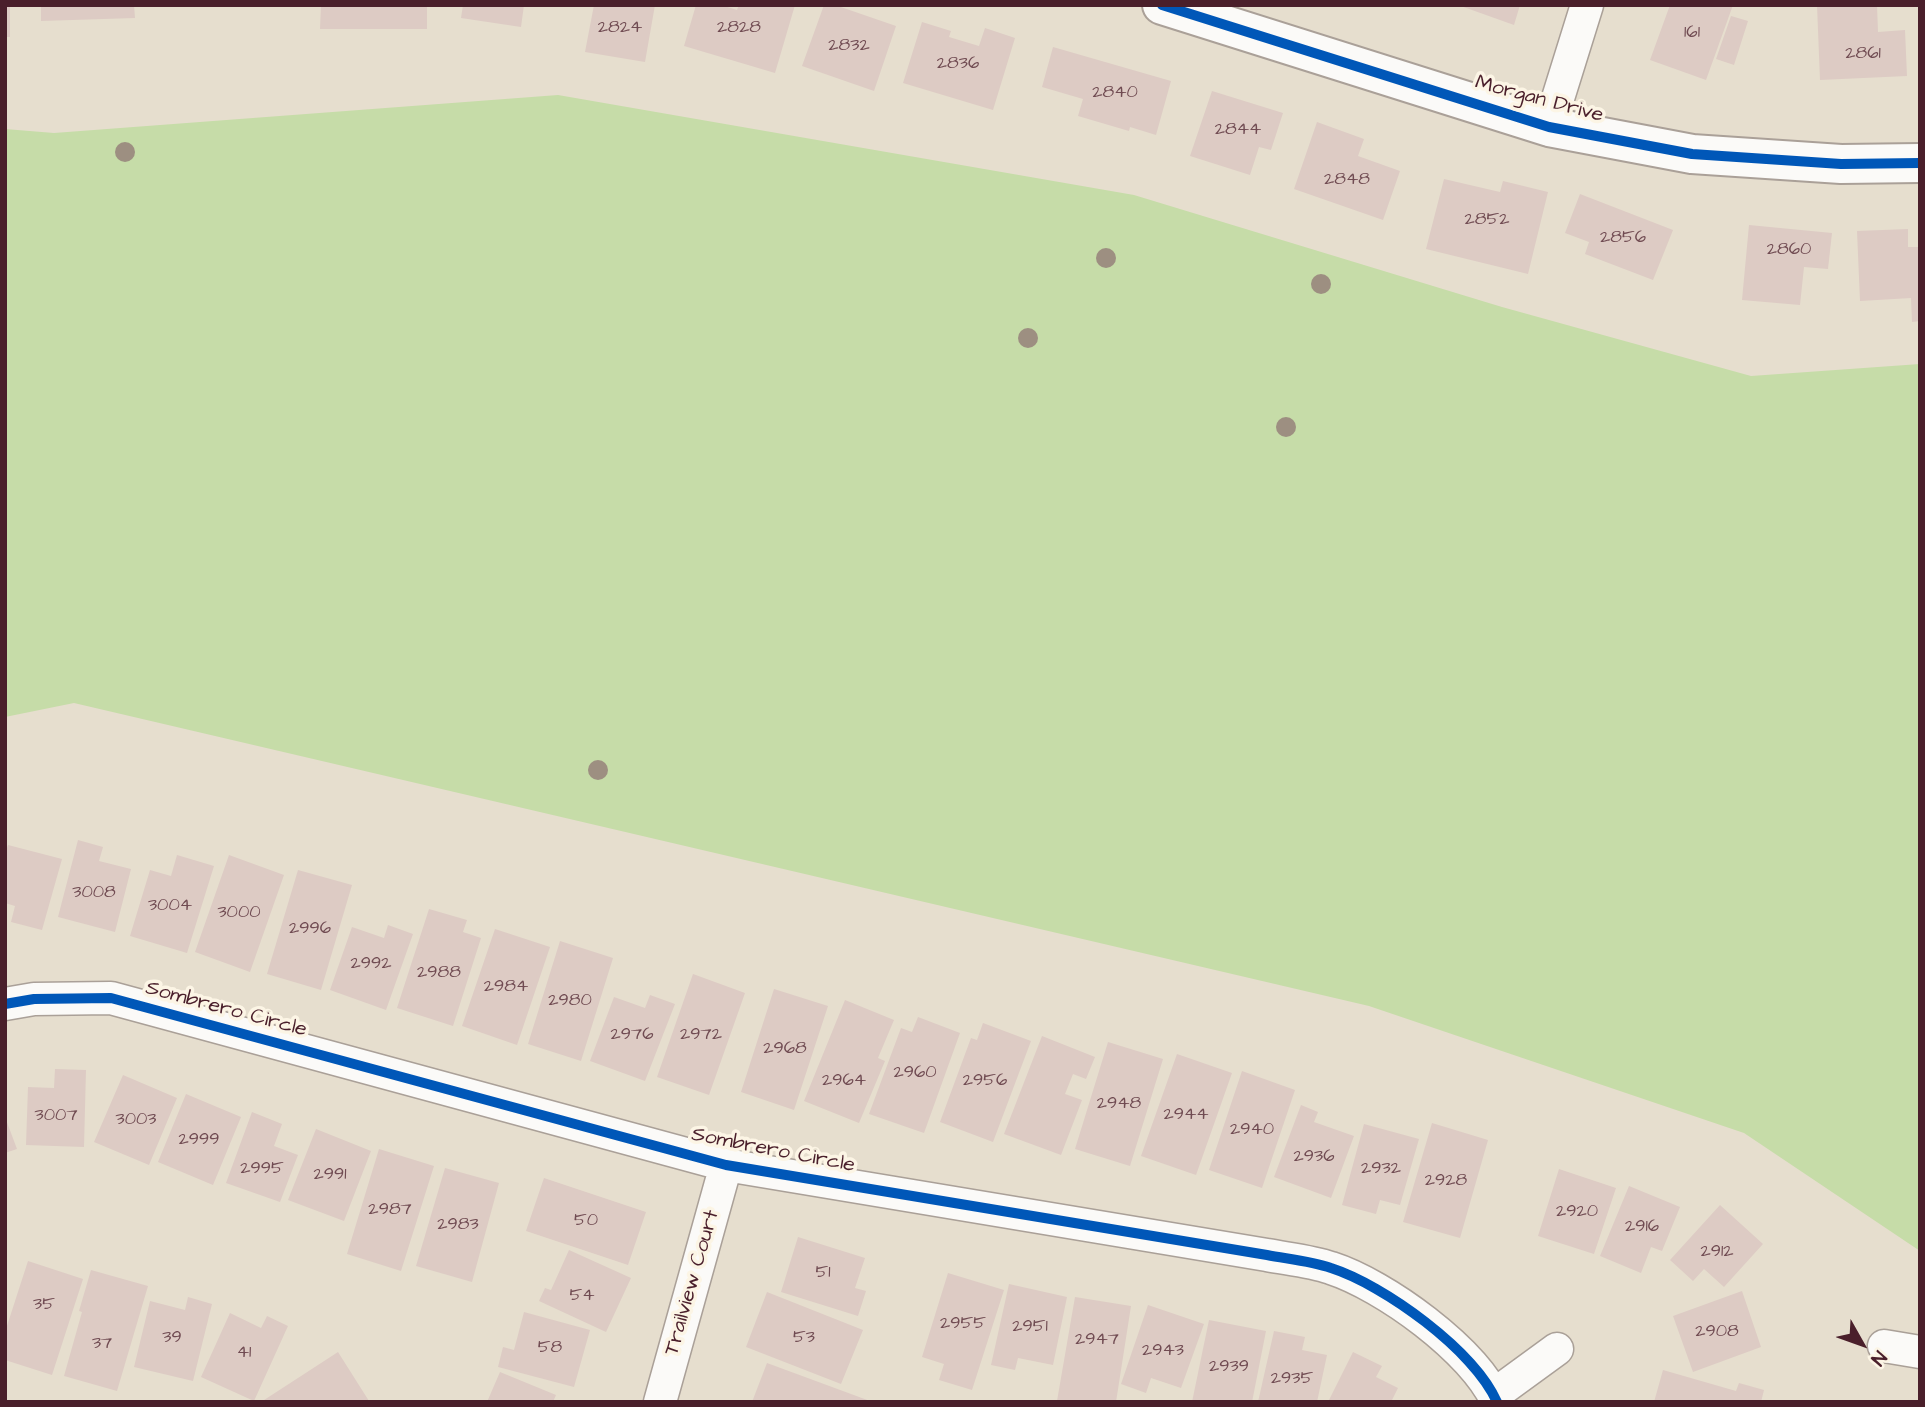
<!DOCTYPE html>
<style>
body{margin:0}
#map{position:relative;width:1925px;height:1407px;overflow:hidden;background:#e6dece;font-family:"Architects Daughter",sans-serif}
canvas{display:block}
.frame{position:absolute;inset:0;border:7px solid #4a1f2b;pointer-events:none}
.north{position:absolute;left:1827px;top:1309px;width:70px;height:70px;-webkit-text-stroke:5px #fcf5e5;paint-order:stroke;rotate:130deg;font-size:19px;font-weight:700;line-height:28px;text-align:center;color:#4a1f2b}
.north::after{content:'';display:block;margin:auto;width:24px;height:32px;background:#4a1f2b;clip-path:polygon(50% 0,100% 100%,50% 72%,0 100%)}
</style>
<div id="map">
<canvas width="1925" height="1407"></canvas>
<div class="frame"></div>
<div class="north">N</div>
</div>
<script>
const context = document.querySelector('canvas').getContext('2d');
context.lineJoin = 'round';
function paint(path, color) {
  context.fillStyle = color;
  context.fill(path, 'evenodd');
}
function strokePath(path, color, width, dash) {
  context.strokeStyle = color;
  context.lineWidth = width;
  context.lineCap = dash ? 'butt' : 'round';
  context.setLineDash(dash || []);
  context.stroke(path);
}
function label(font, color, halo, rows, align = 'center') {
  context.font = font + ' "Architects Daughter",sans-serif';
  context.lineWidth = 7;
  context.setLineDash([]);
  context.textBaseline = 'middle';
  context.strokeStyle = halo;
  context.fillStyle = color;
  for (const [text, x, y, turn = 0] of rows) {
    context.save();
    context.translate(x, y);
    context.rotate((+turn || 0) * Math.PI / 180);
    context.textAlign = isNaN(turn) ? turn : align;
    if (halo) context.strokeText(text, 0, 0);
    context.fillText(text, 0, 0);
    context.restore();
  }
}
const green = new Path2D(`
 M 558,95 L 1134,195 L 1502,307 L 1751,376 L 1920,364 L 1920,1251 L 1744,1133 L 1369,1006 L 74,703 L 5,717 L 5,129 L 54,133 Z`);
const building = new Path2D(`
 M 5,5 L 10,5 L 10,37 L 5,37 Z
 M 41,5 L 134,5 L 135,18 L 41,21 Z
 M 321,5 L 427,5 L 427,29 L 320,29 Z
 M 463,5 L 524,5 L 521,27 L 461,18 Z
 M 594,5 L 655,5 L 645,62 L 585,52 Z
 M 696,5 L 721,5 L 737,10 L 739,5 L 795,5 L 775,73 L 684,46 Z
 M 824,5 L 835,5 L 896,26 L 874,91 L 802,66 Z
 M 1458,5 L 1520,5 L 1514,25 Z
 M 1670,5 L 1733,5 L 1706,80 L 1650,60 Z
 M 1817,5 L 1877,5 L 1878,32 L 1905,30 L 1907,76 L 1820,80 Z
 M 1731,16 L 1748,21 L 1734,65 L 1716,59 Z
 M 922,22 L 951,31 L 949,37 L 979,46 L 985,28 L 1015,38 L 993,110 L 903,83 Z
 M 1053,47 L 1171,81 L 1156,135 L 1130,127 L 1129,131 L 1078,116 L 1083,99 L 1042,87 Z
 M 1212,91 L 1283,113 L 1271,150 L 1259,147 L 1250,175 L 1190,156 Z
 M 1317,122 L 1364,139 L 1358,156 L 1400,171 L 1383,220 L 1294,189 Z
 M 1444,179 L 1500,192 L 1503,181 L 1548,192 L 1528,274 L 1426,249 Z
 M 1580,194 L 1673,230 L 1653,280 L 1585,254 L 1589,242 L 1565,233 Z
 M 1749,225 L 1832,233 L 1828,269 L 1804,267 L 1800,305 L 1742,300 Z
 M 1908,229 L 1908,247 L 1920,247 L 1920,321 L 1912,322 L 1911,298 L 1860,301 L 1857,231 Z
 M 78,840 L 103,847 L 99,861 L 131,869 L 115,932 L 58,917 Z
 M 8,845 L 62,859 L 42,930 L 11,922 L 15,906 L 5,903 L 5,854 Z
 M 177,855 L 214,866 L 187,953 L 130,936 L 150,870 L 171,876 Z
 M 229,855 L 284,875 L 250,972 L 195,952 Z
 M 298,870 L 352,885 L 321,990 L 267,974 Z
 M 429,909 L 467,920 L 463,932 L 481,938 L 453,1026 L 397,1008 Z
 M 388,925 L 413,934 L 386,1010 L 330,990 L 352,927 L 384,938 Z
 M 495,929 L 550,947 L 517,1045 L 462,1026 Z
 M 560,941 L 613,958 L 581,1061 L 528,1044 Z
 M 693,974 L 745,993 L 709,1095 L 657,1077 Z
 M 774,989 L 828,1006 L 794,1110 L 741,1092 Z
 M 650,995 L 675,1004 L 645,1081 L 590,1061 L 614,997 L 645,1008 Z
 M 845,1000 L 894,1020 L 878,1058 L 885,1061 L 859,1123 L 804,1101 Z
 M 918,1017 L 960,1033 L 924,1133 L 869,1114 L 901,1028 L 912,1032 Z
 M 983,1023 L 1031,1041 L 993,1142 L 940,1122 L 971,1038 L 977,1040 Z
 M 1042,1036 L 1095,1057 L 1086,1079 L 1073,1074 L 1065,1094 L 1082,1100 L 1061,1155 L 1004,1134 Z
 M 1108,1042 L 1163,1059 L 1130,1166 L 1075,1149 Z
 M 1177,1054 L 1232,1073 L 1196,1175 L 1141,1156 Z
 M 55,1069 L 86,1070 L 84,1147 L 26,1145 L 28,1087 L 54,1088 Z
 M 1242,1071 L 1295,1090 L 1262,1188 L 1209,1170 Z
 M 123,1075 L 177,1098 L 149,1165 L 94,1142 Z
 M 186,1094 L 241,1117 L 213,1185 L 158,1162 Z
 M 1301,1105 L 1318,1112 L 1314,1122 L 1354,1136 L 1331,1198 L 1274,1177 Z
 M 252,1112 L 282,1124 L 274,1146 L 298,1155 L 280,1202 L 226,1183 Z
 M 5,1117 L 17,1149 L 5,1153 Z
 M 1432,1123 L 1488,1140 L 1460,1238 L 1403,1222 Z
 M 1364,1124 L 1419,1139 L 1400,1205 L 1380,1200 L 1376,1214 L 1342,1205 Z
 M 316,1129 L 371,1151 L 344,1221 L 288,1200 Z
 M 379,1149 L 434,1166 L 401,1271 L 347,1254 Z
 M 445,1168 L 499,1183 L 472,1282 L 416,1266 Z
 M 1559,1169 L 1616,1188 L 1594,1254 L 1538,1236 Z
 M 544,1178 L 646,1212 L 628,1265 L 526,1231 Z
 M 1629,1186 L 1680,1207 L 1662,1251 L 1651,1247 L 1641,1273 L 1600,1256 Z
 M 1720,1205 L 1763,1244 L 1724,1287 L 1704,1269 L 1693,1281 L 1670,1260 Z
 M 798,1237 L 865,1258 L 855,1288 L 866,1291 L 858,1316 L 781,1292 Z
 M 569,1250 L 631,1278 L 606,1332 L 539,1301 L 545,1288 L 551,1290 Z
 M 28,1261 L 83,1279 L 52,1375 L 5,1360 L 5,1332 Z
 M 91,1270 L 148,1286 L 117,1391 L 64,1376 L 82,1312 L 79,1311 Z
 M 948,1273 L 1004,1290 L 972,1390 L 939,1380 L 944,1364 L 922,1357 Z
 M 1009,1284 L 1067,1297 L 1053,1365 L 1018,1358 L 1015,1370 L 991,1365 Z
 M 1742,1291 L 1761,1347 L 1693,1372 L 1673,1316 Z
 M 767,1292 L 863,1330 L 841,1384 L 746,1347 Z
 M 188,1297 L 212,1304 L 193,1381 L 134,1367 L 150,1301 L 185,1310 Z
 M 1075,1297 L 1131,1306 L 1116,1402 L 1057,1401 Z
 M 1148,1305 L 1204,1324 L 1181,1388 L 1151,1378 L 1146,1393 L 1121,1384 Z
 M 524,1312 L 590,1330 L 574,1387 L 498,1367 L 503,1347 L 514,1350 Z
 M 230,1313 L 261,1328 L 267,1316 L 288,1326 L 254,1401 L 201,1377 Z
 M 1209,1320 L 1266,1331 L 1252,1402 L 1192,1402 Z
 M 1274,1331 L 1305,1337 L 1302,1350 L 1327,1355 L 1317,1402 L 1258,1402 Z
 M 338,1352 L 369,1401 L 367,1402 L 261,1402 Z
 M 1353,1352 L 1382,1366 L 1376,1377 L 1398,1388 L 1391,1402 L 1328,1402 Z
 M 767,1363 L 870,1401 L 870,1402 L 752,1402 Z
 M 1663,1370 L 1736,1391 L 1739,1383 L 1764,1390 L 1761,1402 L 1654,1402 Z
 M 500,1372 L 556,1395 L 553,1402 L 487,1402 Z`);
const minor = new Path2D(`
 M 1549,127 L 1587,5
 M 5,1004 L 34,999 L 111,998 L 726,1165 L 1267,1255 C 1288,1259 1311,1261 1331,1268 C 1384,1285 1474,1350 1497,1402
 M 1884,1346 L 1920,1352
 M 1494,1395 L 1557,1349
 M 660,1402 L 726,1165`);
const tertiary = new Path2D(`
 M 1162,5 L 1549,127 L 1692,154 L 1841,164 L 1920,163`);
const cycleway = new Path2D(`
 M 1162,5 L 1549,127 L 1692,154 L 1841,164 L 1920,163
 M 5,1004 L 34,999 L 111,998 L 726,1165 L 1267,1255 C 1288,1259 1311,1261 1331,1268 C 1384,1285 1474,1350 1497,1402`);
const trees = [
 [125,152],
 [1106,258],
 [1321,284],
 [1028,338],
 [1286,427],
 [598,770]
];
const numberNames = [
 ["2824",620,28],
 ["2828",739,28],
 ["161",1692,33],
 ["2832",849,46],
 ["2861",1863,54],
 ["2836",958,64],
 ["2840",1115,93],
 ["2844",1238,130],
 ["2848",1347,180],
 ["2852",1487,220],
 ["2856",1623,238],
 ["2860",1789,250],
 ["3008",94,893],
 ["3004",170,906],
 ["3000",239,913],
 ["2996",310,929],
 ["2992",371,964],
 ["2988",439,973],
 ["2984",506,987],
 ["2980",570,1001],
 ["2976",632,1035],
 ["2972",701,1035],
 ["2968",785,1049],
 ["2960",915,1073],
 ["2964",844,1081],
 ["2956",985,1081],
 ["2948",1119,1104],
 ["2944",1186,1115],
 ["3007",56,1116],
 ["3003",136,1120],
 ["2940",1252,1130],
 ["2999",199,1140],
 ["2936",1314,1157],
 ["2995",262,1169],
 ["2932",1381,1169],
 ["2991",330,1175],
 ["2928",1446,1181],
 ["2987",390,1210],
 ["2920",1577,1212],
 ["50",586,1221],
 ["2983",458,1225],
 ["2916",1642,1227],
 ["2912",1717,1252],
 ["51",823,1273],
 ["54",582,1296],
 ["35",44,1305],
 ["2955",963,1324],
 ["2951",1030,1327],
 ["2908",1717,1332],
 ["39",172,1338],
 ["53",804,1338],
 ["2947",1097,1340],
 ["37",102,1344],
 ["58",550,1348],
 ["2943",1163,1351],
 ["41",244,1353],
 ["2939",1229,1367],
 ["2935",1292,1379]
];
const streetNames = [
 ["Morgan Drive",1539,100,15],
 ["Sombrero Circle",226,1010,15],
 ["Sombrero Circle",773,1151,11],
 ["Trailview Court",693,1283,-74]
];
paint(green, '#c6dca8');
paint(building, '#ddcbc4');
strokePath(minor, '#aaa098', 35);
strokePath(tertiary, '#aaa098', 42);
strokePath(minor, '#fbfaf8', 32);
strokePath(tertiary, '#fbfaf8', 38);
strokePath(cycleway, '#0057b8', 10);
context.fillStyle = '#9d8f81';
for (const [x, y] of trees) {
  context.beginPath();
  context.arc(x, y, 10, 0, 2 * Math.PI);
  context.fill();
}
label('18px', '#704b52', null, numberNames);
label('21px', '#4a1f2b', '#fcf5e5', streetNames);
</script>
